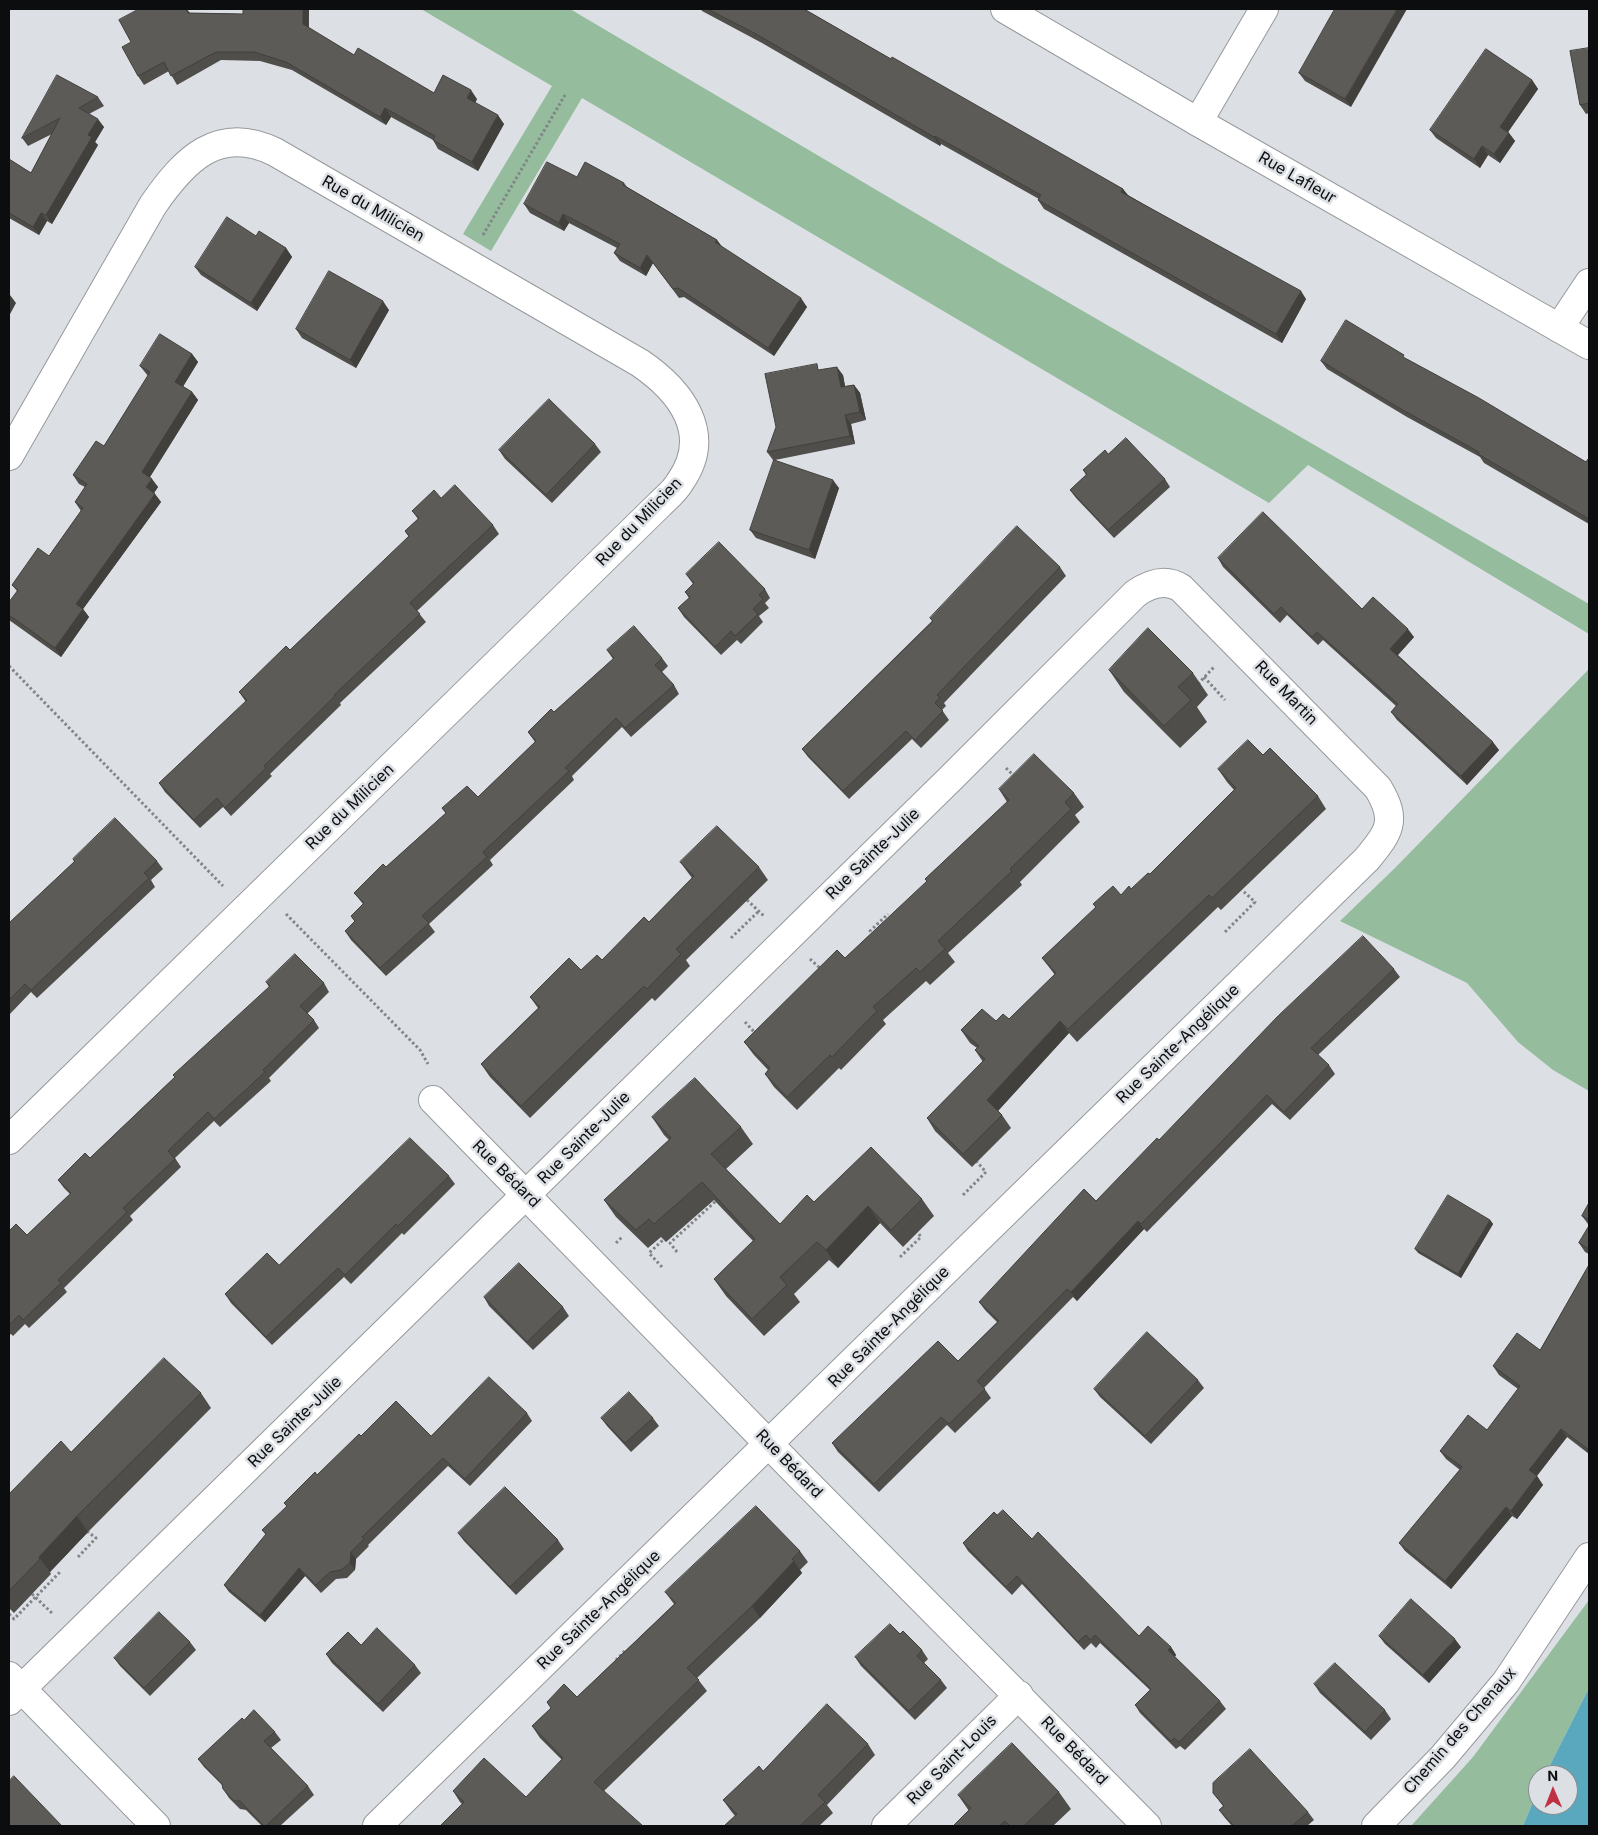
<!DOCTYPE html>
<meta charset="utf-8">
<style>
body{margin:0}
#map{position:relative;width:1598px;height:1835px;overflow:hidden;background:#dce0e4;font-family:Inter,sans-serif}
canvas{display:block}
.frame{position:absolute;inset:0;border:10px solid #0c0d0f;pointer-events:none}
.north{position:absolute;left:1528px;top:1765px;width:50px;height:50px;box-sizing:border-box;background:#dce0e4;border:1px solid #898c8f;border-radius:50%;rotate:359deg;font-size:14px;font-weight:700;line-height:20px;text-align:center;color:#0c0d0f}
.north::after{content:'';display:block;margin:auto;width:18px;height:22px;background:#c03043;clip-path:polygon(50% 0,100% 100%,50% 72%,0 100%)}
</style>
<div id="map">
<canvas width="1598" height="1835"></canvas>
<div class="frame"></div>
<div class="north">N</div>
</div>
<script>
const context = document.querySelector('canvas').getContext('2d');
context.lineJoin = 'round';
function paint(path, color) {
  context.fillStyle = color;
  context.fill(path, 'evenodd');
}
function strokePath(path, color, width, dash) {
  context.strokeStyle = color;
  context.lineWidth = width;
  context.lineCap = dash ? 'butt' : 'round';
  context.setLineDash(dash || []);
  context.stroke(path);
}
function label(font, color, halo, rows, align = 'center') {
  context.font = font + ' Inter,sans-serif';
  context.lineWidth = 5;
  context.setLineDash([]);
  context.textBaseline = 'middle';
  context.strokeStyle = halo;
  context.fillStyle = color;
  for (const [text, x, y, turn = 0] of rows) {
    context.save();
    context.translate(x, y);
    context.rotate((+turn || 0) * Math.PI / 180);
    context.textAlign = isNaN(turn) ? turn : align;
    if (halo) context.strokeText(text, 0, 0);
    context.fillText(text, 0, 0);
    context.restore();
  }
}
const green = new Path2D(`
 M 421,9 L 570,9 L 1000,263 L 1589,604 L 1589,634 L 1308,465 L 1269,503 L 582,98 L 491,251 L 463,234 L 552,86 Z
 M 1589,669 L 1589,1091 L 1553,1070 L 1518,1042 L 1467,983 L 1340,921 L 1395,868 Z
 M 1589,1600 L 1589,1688 L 1545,1775 L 1538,1775 L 1538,1790 L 1523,1826 L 1411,1826 L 1473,1757 Z`);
const water = new Path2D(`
 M 1589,1688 L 1589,1826 L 1523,1826 L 1538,1790 L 1538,1805 L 1568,1805 L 1568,1775 L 1545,1775 Z`);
const path = new Path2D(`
 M 483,235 L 565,95
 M 9,666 L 223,886
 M 1204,677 L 1225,700
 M 1198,684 L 1214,667
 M 1006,768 L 1016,778
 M 747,900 L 765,917
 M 286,914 L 420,1050 L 428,1064
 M 1225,932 L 1255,902 L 1242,890
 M 874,935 L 870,931 L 888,914
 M 731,938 L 759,911
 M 810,959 L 822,970
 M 745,1022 L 756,1034
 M 963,1195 L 986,1172 L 977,1162
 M 616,1243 L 623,1236
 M 677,1252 L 670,1243 L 717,1200
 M 900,1257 L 921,1237 L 918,1233
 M 662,1267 L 649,1253 L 664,1239
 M 78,1557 L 96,1538 L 88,1532
 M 32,1594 L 53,1614
 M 9,1614 L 14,1619 L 61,1571
 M 616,1660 L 625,1651 L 627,1653`);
const street = new Path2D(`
 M 1198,122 L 1264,9
 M 1559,328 L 1589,283
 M 9,456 L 153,205 C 184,160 218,124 275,152 L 640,363 C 681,391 714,434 680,482 C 675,491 666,498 659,505 L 9,1140
 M 433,1100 L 799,1475 L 1147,1826
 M 9,1676 L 156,1826
 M 9,1701 L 949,780 L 1135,594 C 1149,584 1165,578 1181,588 L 1378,788 C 1398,821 1389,832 1367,859 L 377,1826
 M 886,1826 L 1019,1695`);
const secondary = new Path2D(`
 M 1005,9 L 1198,122 L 1589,345
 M 1376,1826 L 1443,1757 L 1506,1682 L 1589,1557`);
const wall = new Path2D(`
 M 187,9 L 190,13 L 243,14 L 243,9 L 309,9 L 309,28 L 354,55 L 434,93 L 477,99 L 475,103 L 504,124 L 478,171 L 438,149 L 433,140 L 391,117 L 386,125 L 292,70 L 260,61 L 221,60 L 177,85 L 169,71 L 144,85 L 138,76 L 131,42 Z
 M 701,9 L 804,9 L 891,59 L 1123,189 L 1128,195 L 1306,299 L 1282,343 L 1044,209 L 1038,200 L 1039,199 L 941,144 L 940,146 L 762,43 L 702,11 Z
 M 1335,9 L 1351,107 L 1305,81 L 1299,73 Z
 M 1589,48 L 1589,113 L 1586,114 L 1580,105 Z
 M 1532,80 L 1538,89 L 1508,132 L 1515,141 L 1500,163 L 1488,155 L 1480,168 L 1436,138 L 1430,130 Z
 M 98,97 L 104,106 L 89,114 L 104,127 L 95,142 L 98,145 L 52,224 L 47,221 L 39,235 L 9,218 L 9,159 L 31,173 L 52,134 L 28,146 L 22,138 Z
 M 577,177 L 624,183 L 627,187 L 717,240 L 722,247 L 807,307 L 774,356 L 684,297 L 679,298 L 653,263 L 646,276 L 620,261 L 614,253 L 617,248 L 569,223 L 564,231 L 530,213 L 524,204 Z
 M 256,236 L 286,248 L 292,257 L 257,311 L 201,275 L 195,267 Z
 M 389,310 L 356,368 L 302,338 L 296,329 Z
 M 192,354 L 198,362 L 183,386 L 192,392 L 198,400 L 150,477 L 158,487 L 154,493 L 161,502 L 83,609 L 89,617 L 61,657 L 9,620 L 9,615 L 17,591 L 12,585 L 49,556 L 81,511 L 75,502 L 85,487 L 79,484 L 73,475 L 104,446 L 148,376 L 140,366 Z
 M 1407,359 L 1586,462 L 1589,460 L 1589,524 L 1484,463 L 1480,457 L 1407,417 L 1327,369 L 1321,361 Z
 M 821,370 L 843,375 L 845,387 L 854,385 L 860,393 L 866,420 L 851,424 L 855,444 L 775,460 L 839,488 L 815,559 L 756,538 L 750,530 L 774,460 L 773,460 L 767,452 Z
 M 595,444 L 601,452 L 552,503 L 505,459 L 499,450 Z
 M 1108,454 L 1165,479 L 1170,487 L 1114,538 L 1076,498 L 1070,490 L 1086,475 L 1083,470 Z
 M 441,498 L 493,525 L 499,534 L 417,611 L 426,622 L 340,703 L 341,705 L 270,774 L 272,776 L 231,816 L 223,807 L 200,828 L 165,792 L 159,783 L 246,702 L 239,692 L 290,650 L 409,537 L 405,531 L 418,519 L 412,511 Z
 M 1218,558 L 1362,609 L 1414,637 L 1398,655 L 1499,750 L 1467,785 L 1397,720 L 1391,712 L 1396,706 L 1323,640 L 1318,645 L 1287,615 L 1280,623 L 1223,567 Z
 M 1060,567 L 1066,576 L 944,703 L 946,706 L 942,710 L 949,720 L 921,748 L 912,739 L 849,799 L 808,757 L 802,749 L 932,621 L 930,618 Z
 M 686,574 L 765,589 L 770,598 L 765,603 L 769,608 L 759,616 L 763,622 L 741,644 L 737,640 L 721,655 L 684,617 L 678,608 L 689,598 L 685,592 L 693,584 Z
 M 607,650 L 662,658 L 668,666 L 662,672 L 674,685 L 679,694 L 631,737 L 622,727 L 572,776 L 574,780 L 490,860 L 493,865 L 429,924 L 435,932 L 386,976 L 351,940 L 345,931 L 355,922 L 351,916 L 363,904 L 354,893 L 386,867 L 446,813 L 442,808 L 478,797 L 535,742 L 528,732 L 554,712 L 613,659 Z
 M 1109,670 L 1193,673 L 1208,695 L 1197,707 L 1207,722 L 1180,748 L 1124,692 Z
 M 1263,755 L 1318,796 L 1326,809 L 1221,910 L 1218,907 L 1077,1042 L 1069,1033 L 998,1111 L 1002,1115 L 1011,1128 L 972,1167 L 935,1131 L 927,1118 L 983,1062 L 975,1050 L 977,1048 L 970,1043 L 961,1030 L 1009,1019 L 1055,975 L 1042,958 L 1096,908 L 1093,904 L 1121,895 L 1131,889 L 1150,874 L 1234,790 L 1227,782 L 1218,769 Z
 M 999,789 L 1074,793 L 1084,807 L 1075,815 L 1080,822 L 1020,882 L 1022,885 L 948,953 L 955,962 L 930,985 L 926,981 L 883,1020 L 886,1024 L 841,1070 L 839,1068 L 797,1110 L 774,1087 L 765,1074 L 768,1070 L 754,1055 L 744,1042 L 845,958 L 927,882 L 925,879 L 1007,802 Z
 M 73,859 L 157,861 L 163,869 L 151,880 L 155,887 L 37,998 L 31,992 L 9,1015 L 9,923 L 74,862 Z
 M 680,862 L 759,867 L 768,880 L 686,960 L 690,966 L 655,1001 L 652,998 L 530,1118 L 490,1077 L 481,1064 L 538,1008 L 530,997 L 581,970 L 602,960 L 649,922 L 692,878 Z
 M 1394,969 L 1400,977 L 1318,1055 L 1329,1065 L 1335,1074 L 1290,1120 L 1272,1104 L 1147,1232 L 1144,1229 L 1077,1301 L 1073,1297 L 984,1388 L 991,1398 L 955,1433 L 947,1425 L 879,1492 L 838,1452 L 832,1443 L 958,1361 L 997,1322 L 985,1310 L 979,1302 L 1096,1201 L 1159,1140 Z
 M 266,982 L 324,983 L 329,992 L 307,1014 L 314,1020 L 319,1028 L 269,1078 L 271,1081 L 220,1127 L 214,1121 L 175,1158 L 181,1167 L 130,1216 L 133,1220 L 64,1288 L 67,1292 L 29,1328 L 25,1324 L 13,1336 L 11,1334 L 9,1335 L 9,1231 L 27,1235 L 70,1194 L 64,1188 L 58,1180 L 90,1158 L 269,987 Z
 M 652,1117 L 741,1127 L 753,1144 L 726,1169 L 780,1224 L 814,1202 L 922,1199 L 934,1216 L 903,1247 L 880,1223 L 838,1268 L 829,1260 L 794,1294 L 800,1302 L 764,1336 L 726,1296 L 714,1279 L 753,1241 L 714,1200 L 666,1242 L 661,1237 L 648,1248 L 616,1217 L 604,1200 L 669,1140 L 664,1135 Z
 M 449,1176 L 455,1184 L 404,1235 L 402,1233 L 351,1284 L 344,1277 L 272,1345 L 231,1303 L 225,1294 L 279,1265 Z
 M 1589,1203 L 1589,1225 L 1588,1224 L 1582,1216 Z
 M 1490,1220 L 1493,1224 L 1461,1278 L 1418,1253 L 1415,1249 Z
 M 1589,1226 L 1589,1254 L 1585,1252 L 1579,1243 Z
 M 1589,1265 L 1589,1454 L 1567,1437 L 1537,1476 L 1543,1485 L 1517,1519 L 1512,1516 L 1451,1589 L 1405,1551 L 1399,1543 L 1460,1470 L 1446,1459 L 1440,1451 L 1487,1430 L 1518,1389 L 1499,1375 L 1493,1366 L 1540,1350 Z
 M 484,1297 L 563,1307 L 569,1316 L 533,1350 L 489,1306 Z
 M 1198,1380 L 1204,1388 L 1151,1444 L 1100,1397 L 1094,1389 Z
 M 201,1393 L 211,1408 L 88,1532 L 50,1572 L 51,1574 L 14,1613 L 9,1608 L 9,1494 L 71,1452 Z
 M 527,1413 L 532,1421 L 470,1486 L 448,1466 L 368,1545 L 369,1546 L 356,1559 L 355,1570 L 347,1578 L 336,1579 L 321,1593 L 305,1576 L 265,1622 L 229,1592 L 224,1585 L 266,1535 L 262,1530 L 287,1507 L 284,1503 L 317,1475 L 361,1436 L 431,1436 Z
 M 601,1418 L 653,1418 L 659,1426 L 631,1452 L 607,1426 Z
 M 997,1515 L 1032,1539 L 1139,1636 L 1171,1647 L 1176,1655 L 1175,1657 L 1220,1701 L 1226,1709 L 1185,1750 L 1180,1746 L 1176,1749 L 1140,1713 L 1135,1705 L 1150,1690 L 1100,1643 L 1096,1648 L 1091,1643 L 1084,1650 L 1022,1584 L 1012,1595 L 968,1551 L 963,1543 Z
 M 458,1533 L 558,1540 L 564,1549 L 516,1595 L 464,1541 Z
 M 800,1551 L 808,1562 L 800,1570 L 802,1573 L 760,1618 L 697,1678 L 707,1691 L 604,1791 L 462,1804 L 460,1802 L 453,1791 L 526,1797 L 562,1760 L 540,1738 L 532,1726 L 551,1708 L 547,1702 L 577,1697 L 674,1604 L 665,1592 Z
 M 900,1634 L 922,1650 L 928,1659 L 924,1663 L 941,1680 L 947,1688 L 915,1720 L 861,1666 L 855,1657 Z
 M 1379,1636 L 1461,1647 L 1429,1683 L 1385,1644 Z
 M 190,1642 L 196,1650 L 150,1696 L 120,1666 L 114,1658 Z
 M 361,1645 L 415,1665 L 421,1673 L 383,1712 L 332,1663 L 326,1654 Z
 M 1314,1684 L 1385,1710 L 1391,1719 L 1371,1740 L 1320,1693 Z
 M 244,1720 L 275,1732 L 281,1740 L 271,1748 L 308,1786 L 314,1795 L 280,1826 L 262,1826 L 246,1810 L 240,1809 L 229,1798 L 223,1789 L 223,1786 L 204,1767 L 198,1759 Z
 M 868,1744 L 875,1755 L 827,1805 L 833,1813 L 819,1826 L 724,1826 L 735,1816 L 731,1811 L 723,1800 L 763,1771 Z
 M 1059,1792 L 1071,1809 L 1053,1826 L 953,1826 L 969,1811 L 958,1795 Z
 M 1213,1793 L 1308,1812 L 1314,1820 L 1307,1826 L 1232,1826 L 1225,1818 L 1219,1810 L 1223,1806 Z`);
const shadedWall = new Path2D(`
 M 303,9 L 309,9 L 308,33 L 303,24 Z
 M 1397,9 L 1407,9 L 1351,107 L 1345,99 Z
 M 1532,80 L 1538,89 L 1506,135 L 1500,127 Z
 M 471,90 L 477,99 L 473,107 L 467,98 Z
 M 385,108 L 391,117 L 386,125 L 380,117 Z
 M 498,115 L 504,124 L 478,171 L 472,162 Z
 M 98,119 L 104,127 L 95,142 L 98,145 L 52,224 L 46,215 L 88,135 Z
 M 1509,133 L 1515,141 L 1500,163 L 1494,154 Z
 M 935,136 L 941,144 L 940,146 L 934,137 Z
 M 1482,146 L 1488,155 L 1480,168 L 1474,159 Z
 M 1123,189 L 1129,197 L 1121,192 Z
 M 41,213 L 47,221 L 39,235 L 33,227 Z
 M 563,214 L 569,223 L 564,231 L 559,223 Z
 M 717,240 L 723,248 L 715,242 Z
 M 286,248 L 292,257 L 257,311 L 251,303 Z
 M 647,255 L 653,263 L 646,276 L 640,268 Z
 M 1301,291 L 1306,299 L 1282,343 L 1276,334 Z
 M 10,295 L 16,303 L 9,316 L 9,297 Z
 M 801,298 L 807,307 L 774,356 L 768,348 Z
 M 383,301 L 389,310 L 356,368 L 350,360 Z
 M 192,354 L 198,362 L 181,390 L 175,382 Z
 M 837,367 L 843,375 L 847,396 L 841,387 Z
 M 854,385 L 860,393 L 866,420 L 860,412 Z
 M 192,392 L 198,400 L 148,480 L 142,472 Z
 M 845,415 L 851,424 L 855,444 L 850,436 Z
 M 152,479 L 158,487 L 152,496 L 146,487 Z
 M 833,480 L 839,488 L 815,559 L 809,550 Z
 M 155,494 L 161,502 L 83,609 L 89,617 L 61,657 L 55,648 L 76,604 Z
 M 1408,629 L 1414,637 L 1396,657 L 1390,649 Z
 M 1493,742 L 1499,750 L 1467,785 L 1461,776 Z
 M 1060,1021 L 1069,1033 L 996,1113 L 987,1100 Z
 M 868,1206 L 880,1223 L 838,1268 L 826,1250 Z
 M 1490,1220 L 1493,1224 L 1461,1278 L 1458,1274 Z
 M 1138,1221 L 1144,1229 L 1077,1301 L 1071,1292 Z
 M 1561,1429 L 1567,1437 L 1535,1478 L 1529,1470 Z
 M 1537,1476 L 1543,1485 L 1517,1519 L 1511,1511 Z
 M 1506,1507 L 1512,1516 L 1451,1589 L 1445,1581 Z
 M 77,1516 L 88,1532 L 50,1572 L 39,1557 Z
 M 351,1552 L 356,1559 L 355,1570 L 350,1563 Z
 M 794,1561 L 802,1573 L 760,1618 L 752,1606 Z
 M 299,1568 L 305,1576 L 265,1622 L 260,1615 Z
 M 1455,1639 L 1461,1647 L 1429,1683 L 1423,1675 Z
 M 1171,1647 L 1176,1655 L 1173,1658 L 1168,1650 Z`);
const building = new Path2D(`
 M 139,9 L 186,9 L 188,13 L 243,14 L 243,9 L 303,9 L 303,24 L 354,55 L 358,48 L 434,93 L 443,75 L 471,90 L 467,98 L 498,115 L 472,162 L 433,140 L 435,136 L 385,108 L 380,117 L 286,62 L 254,52 L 216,52 L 171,76 L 164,62 L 138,76 L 122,47 L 131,42 L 119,20 Z
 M 708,9 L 804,9 L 891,59 L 892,57 L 1123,189 L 1121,192 L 1301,291 L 1276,334 L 1038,200 L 1041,195 L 935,136 L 934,137 L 756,34 Z
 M 1335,9 L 1397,9 L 1345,99 L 1299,73 Z
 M 1589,48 L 1589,103 L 1580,105 L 1570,51 Z
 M 1486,49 L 1532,80 L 1500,127 L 1509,133 L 1494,154 L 1482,146 L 1474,159 L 1430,130 Z
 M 57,75 L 98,97 L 79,108 L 98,119 L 88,135 L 92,137 L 46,215 L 41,213 L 33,227 L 9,213 L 9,159 L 31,173 L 60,118 L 22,138 Z
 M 547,162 L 577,177 L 585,162 L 624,183 L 623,185 L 717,240 L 715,242 L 801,298 L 768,348 L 678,288 L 673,289 L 647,255 L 640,268 L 614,253 L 620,244 L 563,214 L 559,223 L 524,204 Z
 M 227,217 L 256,236 L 259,231 L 286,248 L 251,303 L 195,267 Z
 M 329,271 L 383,301 L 350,360 L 296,329 Z
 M 1346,320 L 1404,355 L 1403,357 L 1479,398 L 1586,462 L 1588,459 L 1589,460 L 1589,519 L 1478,454 L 1479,452 L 1401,409 L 1321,361 Z
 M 160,334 L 192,354 L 175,382 L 192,392 L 142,472 L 152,479 L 146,487 L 155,494 L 76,604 L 83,609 L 55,648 L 9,615 L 9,602 L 18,590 L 12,585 L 38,548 L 49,556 L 83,508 L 75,502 L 87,484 L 73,475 L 96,441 L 104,446 L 150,372 L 140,366 Z
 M 817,364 L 818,370 L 837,367 L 841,387 L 854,385 L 860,412 L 845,415 L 850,436 L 767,452 L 776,427 L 765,374 Z
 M 549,399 L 595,444 L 546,495 L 499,450 Z
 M 1126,438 L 1165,479 L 1108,530 L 1070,490 L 1087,474 L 1083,470 L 1105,450 L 1108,454 Z
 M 774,460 L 833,480 L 809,550 L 750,530 Z
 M 455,485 L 493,525 L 410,603 L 420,614 L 334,695 L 335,696 L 264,766 L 266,768 L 225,808 L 217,798 L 194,820 L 159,783 L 247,700 L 239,692 L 286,646 L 290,650 L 409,536 L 405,531 L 419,518 L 412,511 L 434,490 L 441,498 Z
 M 1263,512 L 1362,609 L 1373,597 L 1408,629 L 1390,649 L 1493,742 L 1461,776 L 1391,712 L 1398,704 L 1317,632 L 1312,637 L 1281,607 L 1274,614 L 1218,558 Z
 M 1017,526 L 1060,567 L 937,695 L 940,697 L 935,703 L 943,711 L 915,740 L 906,731 L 843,791 L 802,749 L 933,621 L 930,618 Z
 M 719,542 L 765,589 L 759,595 L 763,599 L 753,609 L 758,614 L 735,636 L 731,631 L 715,647 L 678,608 L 690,597 L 685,592 L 694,583 L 686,574 Z
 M 634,626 L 662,658 L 655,665 L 674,685 L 625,728 L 616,718 L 565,768 L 569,771 L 483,852 L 487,857 L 422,916 L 429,923 L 380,968 L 345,931 L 355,921 L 351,916 L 364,903 L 354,893 L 383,864 L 386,867 L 446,813 L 442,808 L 467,786 L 478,797 L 536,741 L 528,732 L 551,709 L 554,712 L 614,658 L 607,650 Z
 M 1148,628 L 1193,673 L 1178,687 L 1191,700 L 1164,726 L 1109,670 Z
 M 1248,740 L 1263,755 L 1270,748 L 1318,796 L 1212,898 L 1209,895 L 1068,1029 L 1060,1021 L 987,1100 L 1002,1115 L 963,1154 L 927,1118 L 985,1059 L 975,1050 L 979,1046 L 961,1030 L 982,1009 L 996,1021 L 1003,1014 L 1009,1019 L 1056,973 L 1042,958 L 1096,907 L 1093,904 L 1113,886 L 1121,895 L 1129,886 L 1131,889 L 1148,873 L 1150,874 L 1236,788 L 1218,769 Z
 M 1034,754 L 1074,793 L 1065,802 L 1071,809 L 1010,869 L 1012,871 L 938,941 L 945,949 L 920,972 L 916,968 L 873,1007 L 877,1011 L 832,1057 L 830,1055 L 787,1097 L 765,1074 L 770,1068 L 744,1042 L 837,950 L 845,958 L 927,881 L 925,879 L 1009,800 L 999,789 Z
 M 115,818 L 157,861 L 144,873 L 149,878 L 31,990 L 25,984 L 9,1000 L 9,923 L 75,861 L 73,859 Z
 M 717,826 L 759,867 L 676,949 L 681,954 L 647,989 L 644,986 L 521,1106 L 481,1064 L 540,1007 L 530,997 L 569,958 L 581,970 L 597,955 L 602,960 L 644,917 L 649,922 L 694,876 L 680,862 Z
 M 1363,936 L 1394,969 L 1311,1048 L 1329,1065 L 1284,1112 L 1267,1095 L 1141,1224 L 1138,1221 L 1071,1292 L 1067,1289 L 977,1381 L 985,1389 L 949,1424 L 941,1417 L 874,1484 L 832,1443 L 938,1341 L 958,1361 L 999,1321 L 979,1302 L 1084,1189 L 1096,1201 L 1157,1138 L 1159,1140 L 1278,1016 Z
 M 295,954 L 324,983 L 300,1006 L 314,1020 L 263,1070 L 265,1072 L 214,1119 L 208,1112 L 168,1151 L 175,1159 L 123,1208 L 127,1212 L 58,1280 L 61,1283 L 23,1320 L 19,1315 L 9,1325 L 9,1231 L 16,1224 L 27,1235 L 71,1193 L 58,1180 L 85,1153 L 90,1158 L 175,1077 L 173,1075 L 270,986 L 266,982 Z
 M 695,1078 L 741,1127 L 711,1154 L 780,1224 L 807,1195 L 814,1202 L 871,1147 L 922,1199 L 891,1230 L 868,1206 L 826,1250 L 817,1242 L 780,1277 L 787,1285 L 752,1319 L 714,1279 L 755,1239 L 702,1182 L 654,1224 L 649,1219 L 636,1230 L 604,1200 L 671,1138 L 652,1117 Z
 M 410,1138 L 449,1176 L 398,1226 L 396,1224 L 345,1275 L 338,1268 L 266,1337 L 225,1294 L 267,1253 L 279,1265 Z
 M 1448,1195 L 1490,1220 L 1458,1274 L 1415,1249 Z
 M 1589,1203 L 1589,1220 L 1582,1216 Z
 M 1589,1226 L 1589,1249 L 1579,1243 Z
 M 519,1263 L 563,1307 L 527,1342 L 484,1297 Z
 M 1589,1265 L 1589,1450 L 1561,1429 L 1529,1470 L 1537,1476 L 1511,1511 L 1506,1507 L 1445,1581 L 1399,1543 L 1462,1467 L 1440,1451 L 1468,1415 L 1487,1430 L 1520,1386 L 1493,1366 L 1517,1333 L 1540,1350 Z
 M 1147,1332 L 1198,1380 L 1145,1436 L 1094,1389 Z
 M 164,1358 L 201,1393 L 77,1516 L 39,1557 L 40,1559 L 9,1591 L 9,1494 L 61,1441 L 71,1452 Z
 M 489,1377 L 527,1413 L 465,1479 L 443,1458 L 362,1537 L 364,1539 L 351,1552 L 350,1563 L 341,1570 L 330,1572 L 316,1585 L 299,1568 L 260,1615 L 224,1585 L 266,1534 L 262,1530 L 287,1506 L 284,1503 L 315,1472 L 317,1475 L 359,1434 L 361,1436 L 396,1401 L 431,1436 Z
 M 629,1392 L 653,1418 L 625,1443 L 601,1418 Z
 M 505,1487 L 558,1540 L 510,1587 L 458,1533 Z
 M 756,1506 L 800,1551 L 792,1559 L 794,1561 L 752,1606 L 687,1668 L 699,1680 L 594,1782 L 643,1826 L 440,1826 L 464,1802 L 453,1791 L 484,1758 L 526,1797 L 563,1758 L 532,1726 L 551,1708 L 547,1702 L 564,1684 L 577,1697 L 676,1603 L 665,1592 Z
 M 1003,1510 L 1032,1539 L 1038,1532 L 1139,1636 L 1148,1626 L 1171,1647 L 1168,1650 L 1220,1701 L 1179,1742 L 1174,1738 L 1171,1741 L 1135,1705 L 1151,1689 L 1095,1635 L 1090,1640 L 1086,1635 L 1078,1642 L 1017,1576 L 1006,1587 L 963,1543 L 994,1512 L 997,1515 Z
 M 1411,1599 L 1455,1639 L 1423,1675 L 1379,1636 Z
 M 159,1612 L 190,1642 L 144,1688 L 114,1658 Z
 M 890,1624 L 900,1634 L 903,1631 L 922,1650 L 917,1656 L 941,1680 L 909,1711 L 855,1657 Z
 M 377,1628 L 415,1665 L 378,1704 L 326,1654 L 348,1632 L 361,1645 Z
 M 1335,1663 L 1385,1710 L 1365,1732 L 1314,1684 Z
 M 827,1704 L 868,1744 L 818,1795 L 825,1802 L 800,1826 L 724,1826 L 737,1814 L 723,1800 L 759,1766 L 763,1771 Z
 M 254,1710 L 275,1732 L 264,1741 L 308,1786 L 266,1826 L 264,1826 L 240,1801 L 234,1801 L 223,1789 L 222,1784 L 198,1759 L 242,1718 L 244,1720 Z
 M 1012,1743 L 1059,1792 L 1024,1826 L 1010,1826 L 1005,1821 L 999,1826 L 953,1826 L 971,1808 L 958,1795 Z
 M 1250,1749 L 1308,1812 L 1292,1826 L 1234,1826 L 1219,1810 L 1224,1806 L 1213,1793 L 1213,1783 Z
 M 14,1776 L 62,1826 L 9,1826 L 9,1781 Z`);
const streetNames = [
 ["Rue Lafleur",1297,178,30],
 ["Rue du Milicien",373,209,30],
 ["Rue du Milicien",639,522,-46],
 ["Rue Martin",1286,693,46],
 ["Rue du Milicien",350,807,-44],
 ["Rue Sainte-Julie",873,854,-44],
 ["Rue Sainte-Angélique",1178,1044,-44],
 ["Rue Sainte-Julie",584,1138,-45],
 ["Rue Bédard",506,1174,45],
 ["Rue Sainte-Angélique",889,1327,-45],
 ["Rue Sainte-Julie",295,1422,-44],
 ["Rue Bédard",789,1464,46],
 ["Rue Sainte-Angélique",599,1610,-44],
 ["Chemin des Chenaux",1460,1731,-49],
 ["Rue Bédard",1074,1751,46],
 ["Rue Saint-Louis",952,1760,-45]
];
paint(green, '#94bc9d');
paint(water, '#5aa8be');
strokePath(street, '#96999c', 30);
strokePath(secondary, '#96999c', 30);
strokePath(path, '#828588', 3, [2.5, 2.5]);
strokePath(street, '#fff', 28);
strokePath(secondary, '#fff', 28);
paint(wall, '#504e4b');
paint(shadedWall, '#41403d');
paint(building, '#5d5b57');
strokePath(building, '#41403d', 1);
label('16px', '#0c0d0f', '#dce0e4', streetNames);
</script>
